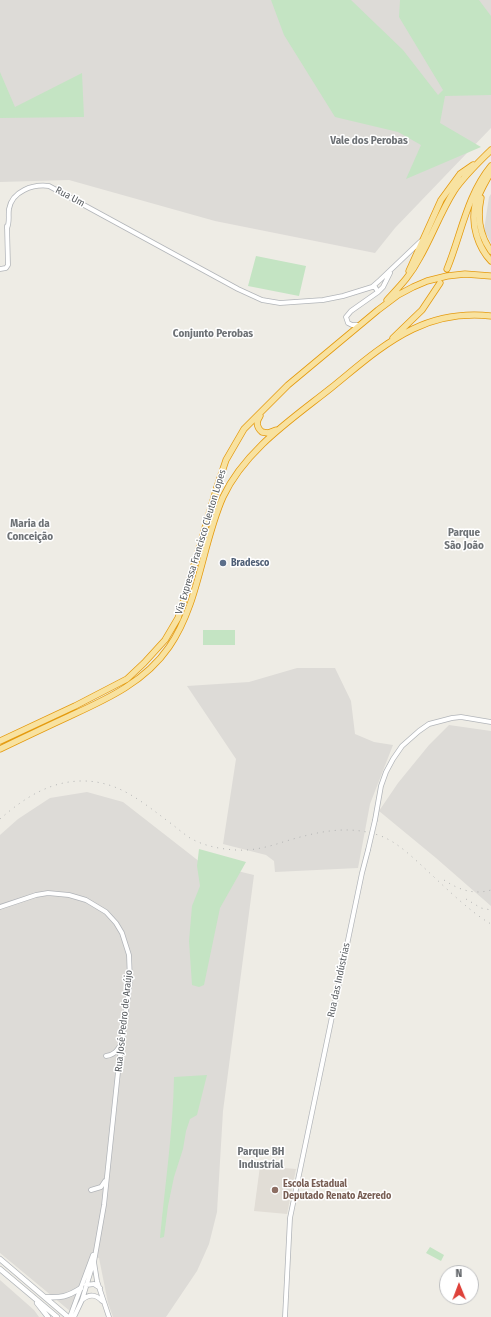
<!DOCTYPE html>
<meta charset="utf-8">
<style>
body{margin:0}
#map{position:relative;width:491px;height:1317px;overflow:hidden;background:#eeece5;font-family:"Fira Sans Condensed",sans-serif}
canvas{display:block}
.north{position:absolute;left:439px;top:1265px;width:40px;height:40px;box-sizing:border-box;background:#fff;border:1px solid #bebfc1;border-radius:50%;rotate:359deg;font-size:11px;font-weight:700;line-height:16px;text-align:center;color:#5c6064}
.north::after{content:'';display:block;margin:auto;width:14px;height:18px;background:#de413a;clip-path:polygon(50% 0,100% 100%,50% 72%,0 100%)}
</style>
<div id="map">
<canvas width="491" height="1317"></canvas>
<div class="north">N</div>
</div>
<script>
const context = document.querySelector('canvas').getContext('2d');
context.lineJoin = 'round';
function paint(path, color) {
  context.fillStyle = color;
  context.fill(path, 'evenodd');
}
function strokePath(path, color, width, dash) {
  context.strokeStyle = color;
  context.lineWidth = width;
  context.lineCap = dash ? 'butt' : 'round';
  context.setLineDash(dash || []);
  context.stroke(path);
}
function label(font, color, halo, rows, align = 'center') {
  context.font = font + ' "Fira Sans Condensed",sans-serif';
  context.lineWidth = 3;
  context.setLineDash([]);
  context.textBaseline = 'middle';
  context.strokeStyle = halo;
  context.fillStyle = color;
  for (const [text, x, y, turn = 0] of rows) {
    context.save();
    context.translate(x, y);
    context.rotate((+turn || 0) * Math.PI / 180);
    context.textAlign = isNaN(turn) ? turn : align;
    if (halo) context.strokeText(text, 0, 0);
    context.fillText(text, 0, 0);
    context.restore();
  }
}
const industrial = new Path2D(`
 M 0,0 L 491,0 L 491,128 L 395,228 L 375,253 L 215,221 L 69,180 L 0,182 Z
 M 491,194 L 491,243 L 484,230 L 489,197 Z
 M 297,668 L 335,668 L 351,701 L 355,734 L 374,742 L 393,745 L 370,804 L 358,868 L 275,872 L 274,861 L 266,855 L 223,844 L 236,759 L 187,686 L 249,682 Z
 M 449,725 L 491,731 L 491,906 L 436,858 L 379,811 L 398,783 L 429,745 Z
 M 87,792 L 123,802 L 200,862 L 254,875 L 223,1111 L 217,1212 L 209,1244 L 197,1271 L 166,1317 L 113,1317 L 108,1303 L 99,1258 L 93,1257 L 70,1311 L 0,1253 L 0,835 L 18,819 L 50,798 Z
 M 0,1280 L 34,1310 L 39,1317 L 0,1317 Z`);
const education = new Path2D(`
 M 260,1166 L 296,1169 L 287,1214 L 254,1211 Z`);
const green = new Path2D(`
 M 271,0 L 351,0 L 403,50 L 438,95 L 443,90 L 399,17 L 400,0 L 479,0 L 491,16 L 491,95 L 445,96 L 440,123 L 481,147 L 406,179 L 421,145 L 398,132 L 335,117 L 284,35 Z
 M 0,72 L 15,107 L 82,73 L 84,117 L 0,118 Z
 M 256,256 L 306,266 L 299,296 L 248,286 Z
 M 203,630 L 235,630 L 235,645 L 203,645 Z
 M 199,849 L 246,862 L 220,908 L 204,985 L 199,987 L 192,985 L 189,941 L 192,906 L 200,886 L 197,866 Z
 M 207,1075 L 197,1115 L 190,1119 L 186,1131 L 183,1149 L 174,1177 L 168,1206 L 164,1237 L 160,1238 C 165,1185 173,1131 174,1077 Z
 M 430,1247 L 444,1255 L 441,1261 L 426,1253 Z`);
const tertiary = new Path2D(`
 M 7,228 C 10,222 8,216 9,209 C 12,191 33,184 49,186 L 238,289 L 262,300 L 280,303 L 323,300 L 343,296 L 372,287 L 380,280 L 421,241
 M 0,269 L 6,268 L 8,265 L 7,226
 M 378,292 L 383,287 L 390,273
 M 359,325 L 352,325 L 348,323 L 346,317 L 351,311 L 378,292 L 375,287 L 372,287
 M 375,820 L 381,786 L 386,772 L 393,759 L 402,746 L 419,731 L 429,724 L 452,718 L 461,717 L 491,722
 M 0,907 L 36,895 L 48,893 L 69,895 L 86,900 L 106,912 L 116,923 L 122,933 L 129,955 L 130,981 L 118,1072 L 104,1205 L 94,1262 L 97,1281 L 109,1317
 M 106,1056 C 114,1055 117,1051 121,1044
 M 91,1190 L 101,1187 L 105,1181
 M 86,1285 L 94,1284 L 100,1288
 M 82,1300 C 89,1294 96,1294 102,1301
 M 70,1317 L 93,1255
 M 74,1317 L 82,1300 L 93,1264
 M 285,1317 L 290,1218 L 362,873 L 368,850`);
const secondary = new Path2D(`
 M 0,1259 L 68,1317
 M 0,1269 L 57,1317
 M 45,1297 C 61,1298 67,1297 81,1288
 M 37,1303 L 48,1317`);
const trunk = new Path2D(`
 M 491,172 C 485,183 478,194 475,206 C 471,225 478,247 491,261
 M 481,198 C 477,217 480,236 491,251
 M 447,269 C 461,235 467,195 491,166
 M 409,271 L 441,200 L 460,174 L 473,165
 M 387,300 C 399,287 411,275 419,259 C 432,237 440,213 454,191 C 464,176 478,163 491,150
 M 393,338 L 422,310 L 440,283
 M 260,416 C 256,422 256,427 262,432 L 268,433 L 276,430
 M 0,741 L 75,706 L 127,679 L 144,663 L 165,640 L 178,618 L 185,596 L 217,487 L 226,460 L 244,429 L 288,385 L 378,310 L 398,295 L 413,287 L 427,281 L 447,276 L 465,274 L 491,276
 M 0,749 C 23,738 46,727 70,716 C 107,699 145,682 169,647 C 199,604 202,544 223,497 C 245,450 292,419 331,388 C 357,367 382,344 413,329 C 438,317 463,313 491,316`);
const rail = new Path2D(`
 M 0,819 C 23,799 48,782 80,781 C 119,780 143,803 173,825 C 178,829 184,834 190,838 C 204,846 220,849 236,850 C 252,851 268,847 283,842 C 316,832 348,824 381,836 C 396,842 408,853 420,864 C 441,883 467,910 491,924
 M 444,880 C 459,890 474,895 491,890
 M 466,899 L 481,908 L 491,910`);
const tertiaryBridge = new Path2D(`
 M 368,850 L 375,820`);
const markers = [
 [223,563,4,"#5c6f8a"],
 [275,1190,4,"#8d6e63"]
];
const streetNames = [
 ["Rua Um",70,197,28],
 ["Via Expressa Francisco Cleuton Lopes",201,542,-73],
 ["Rua das Indústrias",339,980,-78],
 ["Rua José Pedro de Araújo",124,1021,-84]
];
const serviceNames = [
 ["Bradesco",231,563]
];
const educationNames = [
 ["Escola Estadual",283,1184],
 ["Deputado Renato Azeredo",283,1196]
];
const neighbourhoodNames = [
 ["Vale dos Perobas",369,141],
 ["Conjunto Perobas",213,334],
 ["Maria da",30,524],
 ["Conceição",30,537],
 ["Parque",464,533],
 ["São João",464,546],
 ["Parque BH",261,1152],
 ["Industrial",261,1165]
];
paint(industrial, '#dddbd7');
paint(education, '#e1ddd6');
paint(green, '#c4e4c3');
strokePath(tertiary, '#b2b5b9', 5.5);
strokePath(secondary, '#b3b7bb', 6);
strokePath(trunk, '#e49a0e', 7);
strokePath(tertiary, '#fff', 4);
strokePath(secondary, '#fff', 4.5);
strokePath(trunk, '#f8e2a0', 5.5);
strokePath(rail, '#b3b4b4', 1, [1, 5]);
strokePath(tertiaryBridge, '#b2b5b9', 5.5, []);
strokePath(tertiaryBridge, '#fff', 4);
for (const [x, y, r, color] of markers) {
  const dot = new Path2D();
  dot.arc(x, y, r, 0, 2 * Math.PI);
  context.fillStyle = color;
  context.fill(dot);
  strokePath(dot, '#fff', 1.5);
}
label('10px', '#5c6064', '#fff', streetNames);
label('bold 10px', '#4e5e75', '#fff', serviceNames, 'left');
label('bold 10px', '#785e54', '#fff', educationNames, 'left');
label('bold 11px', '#6e7276', '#fff', neighbourhoodNames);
</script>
